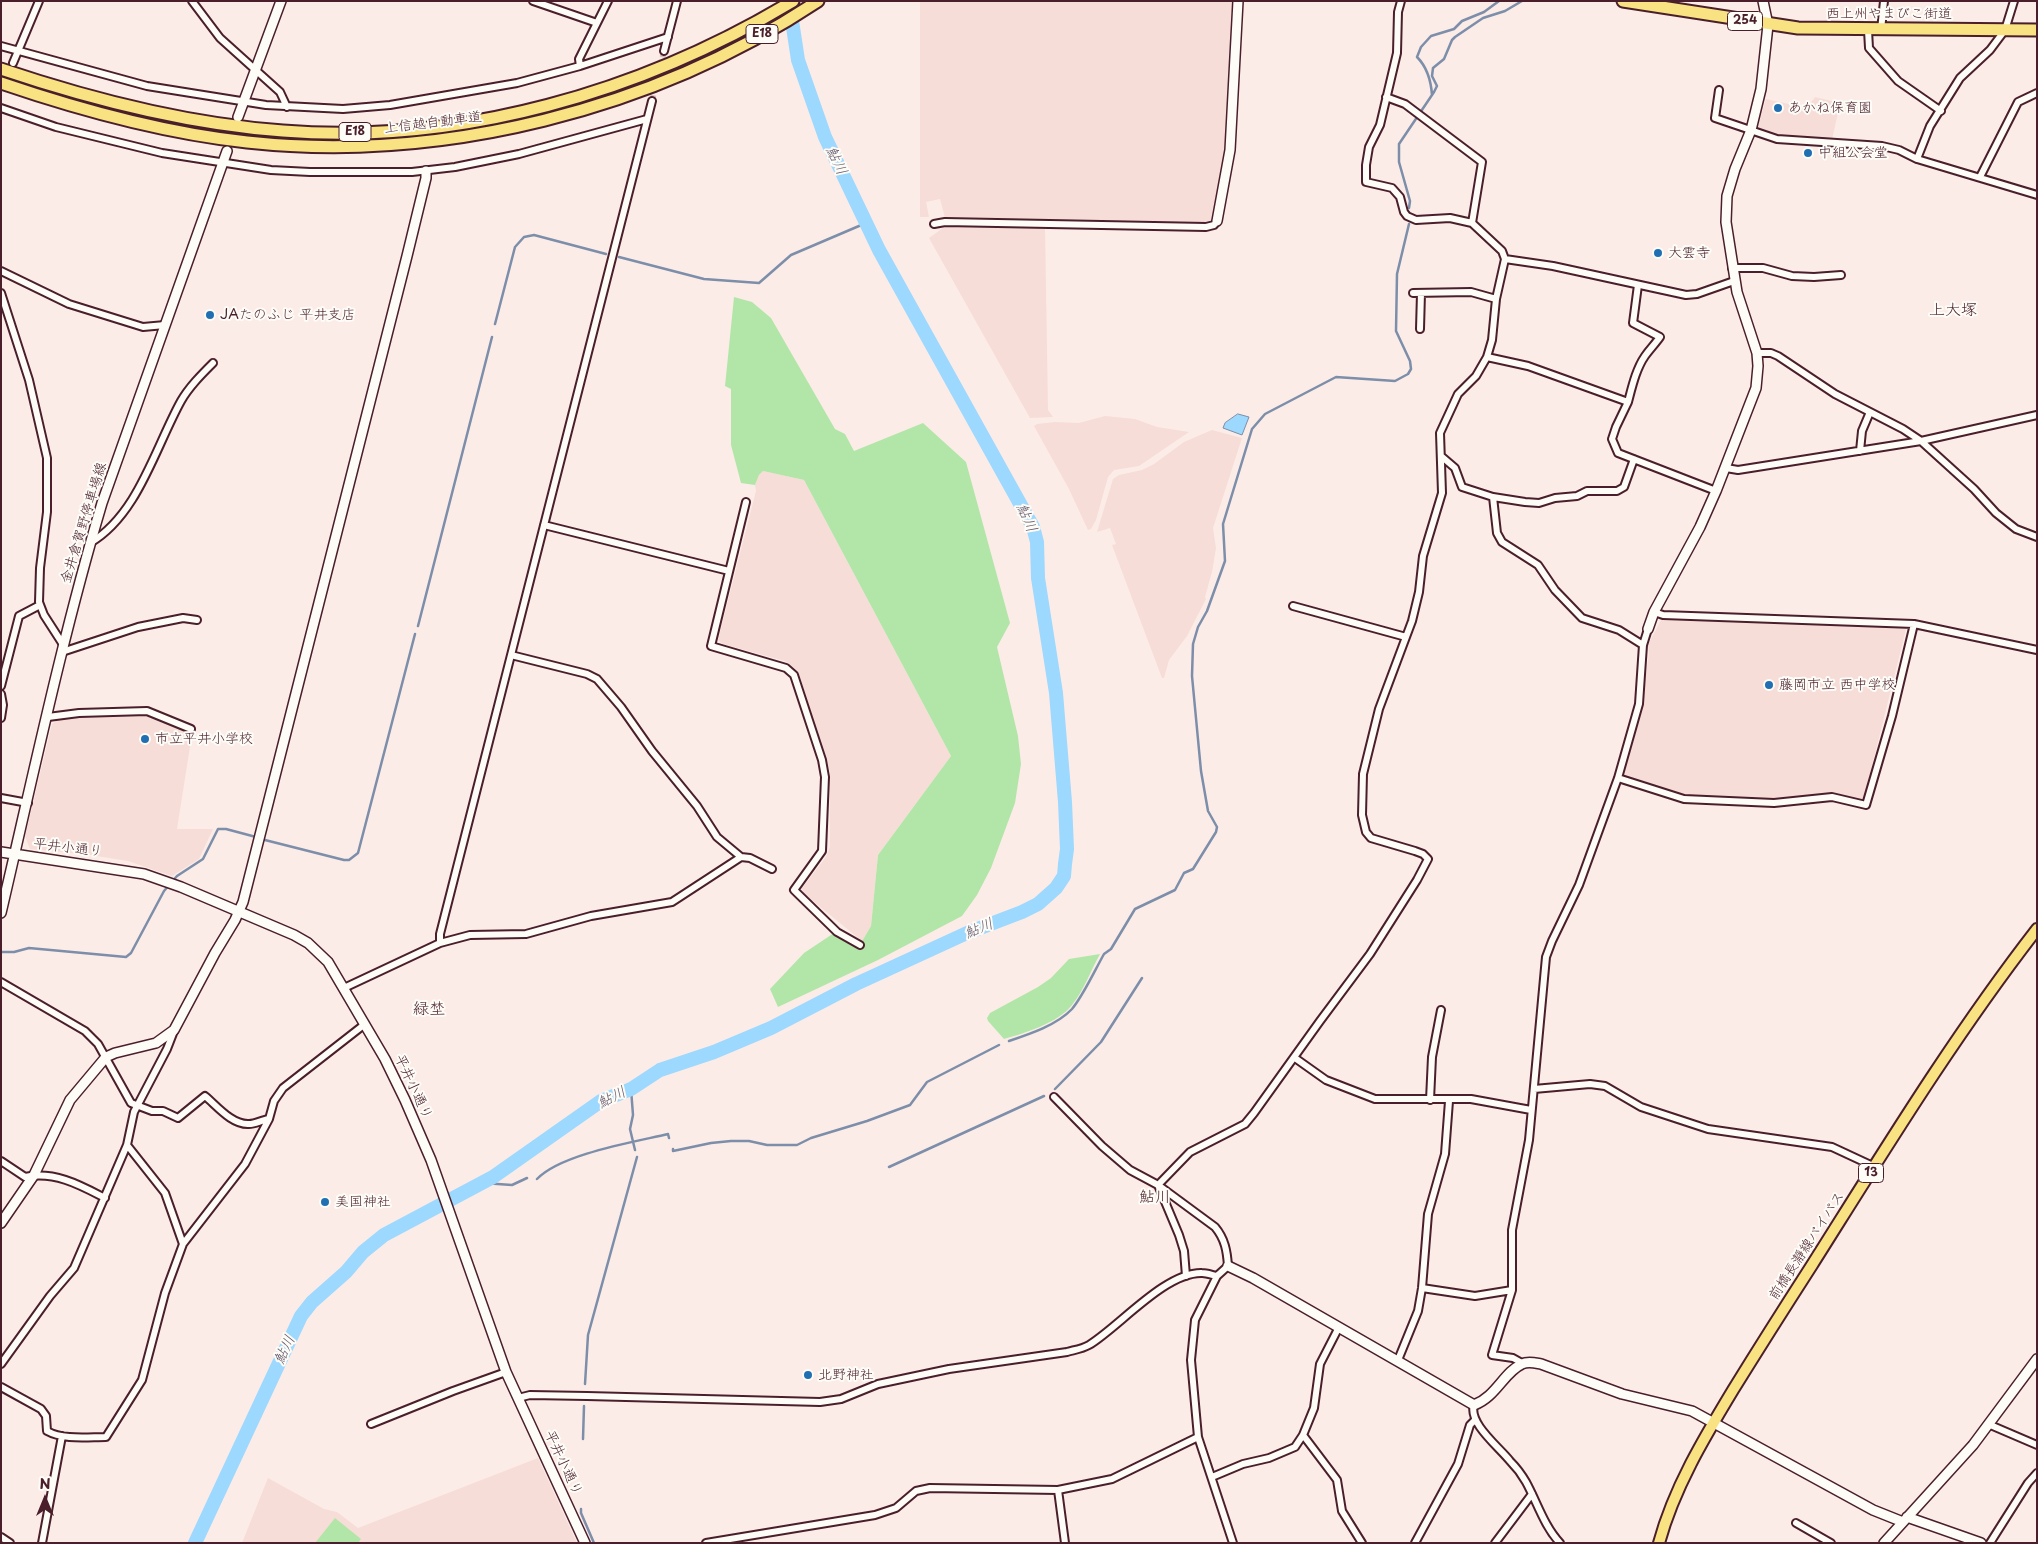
<!DOCTYPE html>
<meta charset="utf-8">
<style>
body{margin:0}
#map{position:relative;width:2038px;height:1544px;overflow:hidden;background:#fcece7;font-family:"Playpen Sans",sans-serif}
canvas{display:block}
.frame{position:absolute;inset:0;border:2px solid #4a1f2b;pointer-events:none}
.north{position:absolute;left:20px;top:1474px;width:50px;height:50px;-webkit-text-stroke:4px #fdfcf7;paint-order:stroke;rotate:0deg;font-size:14px;font-weight:700;line-height:20px;text-align:center;color:#4a1f2b}
.north::after{content:'';display:block;margin:auto;width:18px;height:22px;background:#4a1f2b;clip-path:polygon(50% 0,100% 100%,50% 72%,0 100%)}
</style>
<div id="map">
<canvas width="2038" height="1544"></canvas>
<div class="frame"></div>
<div class="north">N</div>
</div>
<script>
const context = document.querySelector('canvas').getContext('2d');
context.lineJoin = 'round';
function paint(path, color) {
  context.fillStyle = color;
  context.fill(path, 'evenodd');
}
function strokePath(path, color, width, dash) {
  context.strokeStyle = color;
  context.lineWidth = width;
  context.lineCap = dash ? 'butt' : 'round';
  context.setLineDash(dash || []);
  context.stroke(path);
}
function label(font, color, halo, rows, align = 'center') {
  context.font = font + ' "Playpen Sans","Klee One",sans-serif';
  context.lineWidth = 4;
  context.setLineDash([]);
  context.textBaseline = 'middle';
  context.strokeStyle = halo;
  context.fillStyle = color;
  for (const [text, x, y, turn = 0] of rows) {
    context.save();
    context.translate(x, y);
    context.rotate((+turn || 0) * Math.PI / 180);
    context.textAlign = isNaN(turn) ? turn : align;
    if (halo) context.strokeText(text, 0, 0);
    context.fillText(text, 0, 0);
    context.restore();
  }
}
const built = new Path2D(`
 M 920,1 L 1234,1 L 1226,154 L 1212,219 L 1205,225 L 945,218 L 940,199 L 926,202 L 929,217 L 920,217 Z
 M 1815,97 L 1840,103 L 1832,140 L 1780,136 L 1757,129 L 1766,99 L 1807,108 Z
 M 947,225 L 1045,227 L 1048,410 L 1053,417 L 1030,418 L 929,238 Z
 M 1105,416 L 1135,419 L 1157,427 L 1189,432 L 1139,466 L 1114,470 L 1108,477 L 1096,520 L 1091,529 L 1088,530 L 1069,489 L 1034,426 L 1037,424 L 1055,422 L 1079,423 Z
 M 1212,430 L 1242,438 L 1213,528 L 1216,548 L 1212,572 L 1205,597 L 1206,599 L 1187,636 L 1169,660 L 1164,678 L 1162,678 L 1112,545 L 1116,544 L 1110,528 L 1097,532 L 1113,479 L 1119,475 L 1142,470 L 1154,464 L 1184,442 Z
 M 763,471 L 804,480 L 951,756 L 878,855 L 871,926 L 862,941 L 803,893 L 802,888 L 826,857 L 830,847 L 830,772 L 798,671 L 785,661 L 723,644 L 718,640 L 756,491 L 755,485 L 759,475 Z
 M 1661,620 L 1903,626 L 1906,629 L 1863,802 L 1836,795 L 1763,799 L 1684,796 L 1626,778 L 1624,773 L 1640,715 L 1649,654 L 1648,645 Z
 M 147,714 L 192,734 L 177,829 L 213,829 L 199,859 L 172,876 L 128,861 L 84,854 L 30,849 L 25,836 L 52,724 L 61,718 L 83,715 Z
 M 538,1458 L 577,1543 L 242,1543 L 268,1478 L 324,1509 L 337,1512 L 358,1528 Z`);
const green = new Path2D(`
 M 734,297 L 752,302 L 771,318 L 835,429 L 845,434 L 854,451 L 923,423 L 966,462 L 1010,623 L 997,647 L 1018,736 L 1021,764 L 1015,803 L 991,868 L 977,895 L 962,916 L 878,960 L 778,1007 L 770,989 L 804,953 L 834,933 L 858,948 L 871,926 L 878,855 L 951,756 L 804,480 L 763,471 L 759,475 L 755,485 L 741,483 L 731,445 L 731,389 L 725,386 Z
 M 1100,954 C 1091,970 1084,990 1072,1005 C 1058,1023 1025,1033 1004,1039 L 988,1021 L 987,1018 L 990,1013 L 1038,987 L 1051,978 L 1069,959 Z
 M 335,1518 L 361,1539 L 358,1543 L 315,1543 Z`);
const water = new Path2D(`
 M 1238,414 L 1249,417 L 1242,435 L 1223,428 L 1225,423 Z`);
const stream = new Path2D(`
 M 1432,95 C 1431,81 1427,67 1417,57 L 1421,47 L 1431,36 L 1454,29 L 1462,21 L 1484,12 L 1499,1
 M 1409,208 L 1410,201 L 1399,162 L 1399,144 L 1434,92 L 1437,86 L 1432,76 L 1433,68 L 1444,59 L 1452,40 L 1455,37 L 1483,18 L 1505,11 L 1522,1
 M 619,257 L 704,279 L 759,283 L 791,255 L 866,223
 M 495,324 L 515,247 L 524,237 L 534,235 L 606,254
 M 418,626 L 492,337
 M 261,839 L 344,860 L 349,860 L 358,853 L 415,634
 M 1,952 L 14,952 L 29,948 L 126,957 L 131,953 L 164,891 L 177,876 L 203,859 L 218,829 L 226,829 L 256,837
 M 1009,1041 C 1030,1034 1057,1025 1072,1009 C 1083,996 1095,970 1104,954 L 1111,949 L 1135,909 L 1175,890 L 1184,873 L 1193,869 L 1216,832 L 1217,827 L 1208,811 L 1201,771 L 1192,676 L 1193,644 L 1198,627 L 1207,611 L 1225,561 L 1223,524 L 1252,429 L 1265,414 L 1336,377 L 1395,381 L 1408,374 L 1411,369 L 1410,361 L 1396,331 L 1397,274 L 1409,224
 M 631,1089 L 633,1115 L 630,1129 L 635,1150
 M 1055,1089 L 1101,1042 L 1142,978
 M 673,1149 L 673,1151 L 711,1143 L 731,1141 L 749,1141 L 767,1145 L 797,1145 L 811,1138 L 867,1121 L 910,1105 L 927,1082 L 999,1045
 M 889,1167 L 1044,1096
 M 537,1179 C 561,1154 634,1142 668,1134 L 669,1138
 M 483,1183 L 512,1185 L 527,1178
 M 585,1384 L 588,1335 L 637,1157
 M 583,1439 L 584,1406
 M 581,1509 L 581,1513 L 594,1543`);
const river = new Path2D(`
 M 195,1543 L 301,1316 L 312,1302 L 346,1272 L 363,1252 L 384,1235 L 493,1177 L 601,1101 L 631,1089 L 660,1070 L 714,1052 L 771,1028 L 856,984 L 967,933 L 1022,912 L 1038,904 L 1056,888 L 1064,876 L 1065,864 L 1067,849 L 1065,802 L 1056,693 L 1038,578 L 1037,542 L 1033,527 L 879,250 L 825,137 L 798,60 L 789,1`);
const streetTunnel = new Path2D(`
 M 652,101 L 664,51`);
const secondaryTunnel = new Path2D(`
 M 227,151 L 237,120`);
const street = new Path2D(`
 M 192,1 L 220,38 L 280,92 L 287,107
 M 533,1 L 597,23
 M 1868,30 L 1869,48 L 1898,81 L 1941,111
 M 1881,30 L 1884,1
 M 1,46 L 147,86 L 266,105 L 343,109 L 390,105 L 517,83 L 580,66 L 668,37
 M 664,51 L 677,1
 M 13,63 L 39,1
 M 580,66 L 579,59 L 608,1
 M 1719,90 L 1715,118 L 1777,139 L 1882,146 L 1899,150 L 1917,159 L 2037,195
 M 1386,97 L 1405,104 L 1482,162 L 1472,223
 M 1,108 L 56,127 L 162,153 L 271,170 L 310,172 L 412,172 L 455,167 L 519,154 L 647,119
 M 1917,159 L 1930,126 L 1960,78 L 1990,50 L 2005,30 L 2014,1
 M 1980,177 L 2018,102 L 2037,93
 M 934,224 L 945,222 L 1206,227 L 1214,225 L 1217,221
 M 1505,259 L 1553,266 L 1686,295 L 1697,294 L 1734,281
 M 1732,268 L 1763,268 L 1792,276 L 1814,277 L 1841,275
 M 1,271 L 69,304 L 143,327 L 165,325
 M 1,293 L 29,380 L 47,458 L 47,512 L 40,568 L 39,602 L 44,615 L 64,646
 M 1413,293 L 1471,292 L 1496,299
 M 1420,329 L 1421,293
 M 1757,353 L 1771,353 L 1778,356 L 1835,394 L 1903,429 L 1921,441 L 1974,489 L 1996,513 L 2016,529 L 2037,537
 M 1487,357 L 1528,366 L 1628,402 L 1616,427 L 1612,439 L 1618,453 L 1716,491
 M 1628,402 C 1632,387 1636,369 1645,356 C 1650,349 1655,344 1660,337 L 1633,323 L 1638,285
 M 1860,451 L 1862,431 L 1870,412
 M 1441,456 L 1455,468 L 1462,487 L 1493,497 L 1497,533 L 1502,542 L 1538,565 L 1555,590 L 1582,618 L 1619,630 L 1643,645
 M 1726,468 L 1738,470 L 1921,441 L 2037,415
 M 1493,497 L 1525,502 L 1539,503 L 1555,498 L 1577,496 L 1587,491 L 1617,491 L 1624,487 L 1634,459
 M 746,502 L 711,646 L 786,668 L 794,675 L 822,760 L 825,777 L 822,851 L 794,890 L 837,932 L 860,945
 M 544,525 L 729,571
 M 90,543 C 138,515 155,448 181,401 C 189,387 201,375 213,363
 M 1293,606 L 1406,637
 M 1654,612 L 1663,615 L 1914,624 L 2037,650
 M 62,652 L 138,627 L 183,618 L 197,620
 M 511,655 L 587,674 L 597,679 L 621,707 L 652,751 L 697,806 L 717,837 L 741,857 L 750,858 L 772,869
 M 1,686 L 19,616 L 40,605
 M 1,694 L 3,705 L 1,718
 M 48,717 L 79,713 L 147,711 L 191,729
 M 1618,778 L 1684,799 L 1774,803 L 1832,797 L 1866,805 L 1892,716 L 1914,624
 M 1,798 L 28,803
 M 440,943 L 440,934 L 652,101
 M 1,982 L 85,1031 L 98,1044 L 131,1103 L 152,1111 L 163,1111 L 178,1118 L 205,1096 C 217,1106 232,1125 249,1124 C 255,1124 262,1120 269,1119
 M 344,988 L 440,943 L 470,935 L 526,934 L 591,916 L 672,902 L 741,857
 M 1295,1058 L 1326,1080 L 1375,1099 L 1471,1099 L 1531,1110
 M 1534,1089 L 1590,1084 L 1605,1086 L 1641,1107 L 1708,1129 L 1832,1147 L 1875,1167
 M 1054,1097 L 1102,1146 L 1130,1170 L 1158,1185 L 1215,1227 C 1225,1239 1227,1251 1228,1266 L 1217,1276 L 1195,1320 L 1191,1360 L 1198,1437 L 1233,1543
 M 1430,1100 L 1432,1057 L 1441,1010
 M 127,1145 L 165,1193 L 183,1244
 M 1,1161 L 25,1177 C 55,1171 80,1185 105,1198
 M 1186,1276 L 1184,1251 L 1179,1235 L 1158,1185 L 1190,1152 L 1245,1124 L 1254,1113 L 1320,1021 L 1370,954 L 1417,880 L 1428,859 L 1423,854 L 1415,851 L 1371,838 L 1366,832 L 1362,815 L 1363,774 L 1379,709 L 1412,621 L 1419,592 L 1423,556 L 1442,493 L 1440,433 L 1458,394 L 1476,376 L 1487,357 L 1492,340 L 1496,299 L 1505,259 L 1502,251 L 1472,223 L 1450,218 L 1416,220 L 1407,216 L 1404,212 L 1400,197 L 1392,188 L 1366,182 L 1366,165 L 1369,147 L 1380,125 L 1397,53 L 1398,12 L 1401,1
 M 1422,1288 L 1475,1296 L 1512,1290
 M 1398,1360 L 1418,1311 L 1422,1288 L 1428,1214 L 1445,1154 L 1449,1101
 M 1522,1363 L 1513,1358 L 1492,1355 L 1512,1290 L 1512,1230 L 1529,1140 L 1546,957 L 1552,941 L 1579,885 L 1618,778 L 1639,704 L 1643,645 L 1648,629
 M 1,1364 L 50,1296 L 74,1268 L 127,1145 L 134,1112 L 167,1049 L 174,1031
 M 1,1387 L 41,1409 L 46,1416 L 47,1431 C 63,1440 87,1437 106,1437 L 142,1380 L 165,1293 L 183,1244 L 245,1164 L 269,1119 L 274,1101 L 283,1088 L 365,1024
 M 518,1398 L 530,1395 L 587,1396 L 820,1402 L 841,1399 L 878,1384 L 949,1369 L 1067,1352 C 1074,1350 1082,1349 1089,1345 C 1119,1327 1165,1272 1202,1273 C 1207,1273 1212,1275 1217,1276
 M 1474,1405 C 1468,1423 1499,1447 1510,1461 C 1516,1467 1522,1475 1526,1482 C 1537,1502 1544,1526 1560,1543
 M 371,1424 L 453,1391 L 506,1372
 M 1988,1424 L 2037,1445
 M 1303,1435 L 1337,1480 L 1342,1511 L 1362,1543
 M 1212,1477 L 1243,1464 L 1269,1458 L 1295,1447 L 1303,1435 L 1314,1408 L 1320,1364 L 1339,1327
 M 1058,1490 L 1065,1543
 M 1796,1523 L 1831,1543
 M 1,1537 L 10,1543
 M 42,1543 L 62,1436
 M 706,1543 L 875,1515 L 896,1508 L 916,1491 L 930,1488 L 1058,1490 L 1112,1479 L 1198,1437
 M 1415,1543 L 1458,1464 L 1470,1425 L 1475,1420
 M 1495,1543 L 1532,1494
 M 1990,1543 L 2028,1483 L 2037,1473`);
const secondary = new Path2D(`
 M 238,117 L 281,1
 M 1217,221 L 1230,150 L 1238,1
 M 1648,629 L 1654,612 L 1700,527 L 1716,491 L 1756,388 L 1758,366 L 1757,353 L 1737,292 L 1726,222 L 1727,196 L 1735,169 L 1751,130 L 1761,89 L 1768,25 L 1763,1
 M 1,852 L 144,874 L 181,887 L 294,935 L 308,943 L 328,962 L 385,1059 L 405,1100 L 431,1160 L 506,1372 L 585,1543
 M 1,913 C 33,776 62,638 102,503 L 227,151
 M 1,1223 L 34,1175 L 70,1100 L 106,1057 L 115,1053 L 156,1043 L 174,1030 L 215,953 L 235,920 L 243,902 L 407,256 L 426,178 L 426,171
 M 1228,1266 L 1253,1278 L 1474,1405 C 1496,1397 1504,1372 1522,1364 C 1528,1361 1535,1363 1541,1364 L 1622,1394 L 1692,1411 L 1873,1510 L 1903,1522
 M 1907,1517 L 1981,1543
 M 1884,1543 L 1973,1445 L 2037,1359`);
const primary = new Path2D(`
 M 1659,1543 C 1674,1488 1704,1438 1733,1390 C 1759,1348 1785,1307 1812,1265 C 1884,1151 1954,1036 2037,929`);
const highway = new Path2D(`
 M 1623,1 L 1798,28 L 2037,30
 M 1,69 C 93,100 187,124 283,131 C 460,145 642,92 793,1
 M 1,83 C 80,110 163,133 247,142 C 442,163 654,110 818,1`);
const markers = [
 [1778,108,5,"#1f6fb2"],
 [1808,153,5,"#1f6fb2"],
 [1658,253,5,"#1f6fb2"],
 [210,315,5,"#1f6fb2"],
 [1769,685,5,"#1f6fb2"],
 [145,739,5,"#1f6fb2"],
 [325,1202,5,"#1f6fb2"],
 [808,1375,5,"#1f6fb2"]
];
const shields = [
 [1745,21,35],
 [762,34,32],
 [355,132,32],
 [1871,1173,25]
];
const shieldNames = [
 ["254",1745,21],
 ["E18",762,34],
 ["E18",355,132],
 ["13",1871,1173]
];
const streetNames = [
 ["西上州やまびこ街道",1889,14],
 ["上信越自動車道",433,123,-7],
 ["金井倉賀野停車場線",84,523,-73],
 ["平井小通り",68,848,7],
 ["平井小通り",413,1087,65],
 ["前橋長瀞線バイパス",1807,1246,-57],
 ["平井小通り",563,1463,65]
];
const poiNames = [
 ["あかね保育園",1788,108],
 ["中組公会堂",1818,153],
 ["大雲寺",1668,253],
 ["JAたのふじ 平井支店",220,315],
 ["藤岡市立 西中学校",1779,685],
 ["市立平井小学校",155,739],
 ["美国神社",335,1202],
 ["北野神社",818,1375]
];
const waterNames = [
 ["鮎川",836,161,64],
 ["鮎川",1026,518,66],
 ["鮎川",979,929,-22],
 ["鮎川",612,1098,-27],
 ["鮎川",285,1350,-65]
];
const quarterNames = [
 ["上大塚",1953,311],
 ["緑埜",429,1010],
 ["鮎川",1155,1198]
];
paint(built, '#f7ddd8');
paint(green, '#b2e6a8');
paint(water, '#9dd8fe');
strokePath(water, '#7c8eaa', 1);
strokePath(stream, '#7c8eaa', 2.5);
strokePath(river, '#9dd8fe', 14);
strokePath(streetTunnel, '#d8c3c1', 6, [6, 3]);
strokePath(secondaryTunnel, '#d8c3c1', 9, [9, 4.5]);
strokePath(street, '#4a1f2b', 10);
strokePath(secondary, '#4a1f2b', 12);
strokePath(primary, '#4a1f2b', 14);
strokePath(highway, '#4a1f2b', 15);
strokePath(street, '#fdfcf7', 6);
strokePath(secondary, '#fdfcf7', 9);
strokePath(primary, '#f8e281', 10);
strokePath(highway, '#f8e281', 11);
for (const [x, y, r, color] of markers) {
  const dot = new Path2D();
  dot.arc(x, y, r, 0, 2 * Math.PI);
  context.fillStyle = color;
  context.fill(dot);
  strokePath(dot, '#fdfcf7', 2);
}
for (const [x, y, w] of shields) {
  const box = new Path2D();
  box.roundRect(x - w / 2, y - 9.5, w, 19, 4);
  context.fillStyle = '#fdfcf7';
  context.fill(box);
  strokePath(box, '#4a1f2b', 1);
}
label('bold 12px', '#4a1f2b', null, shieldNames);
label('14px', '#4a1f2b', '#fdfcf7', streetNames);
label('14px', '#4a1f2b', '#fdfcf7', poiNames, 'left');
label('italic 15px', '#63566a', '#fdfcf7', waterNames);
label('16px', '#4a1f2b', '#fdfcf7', quarterNames);
</script>
